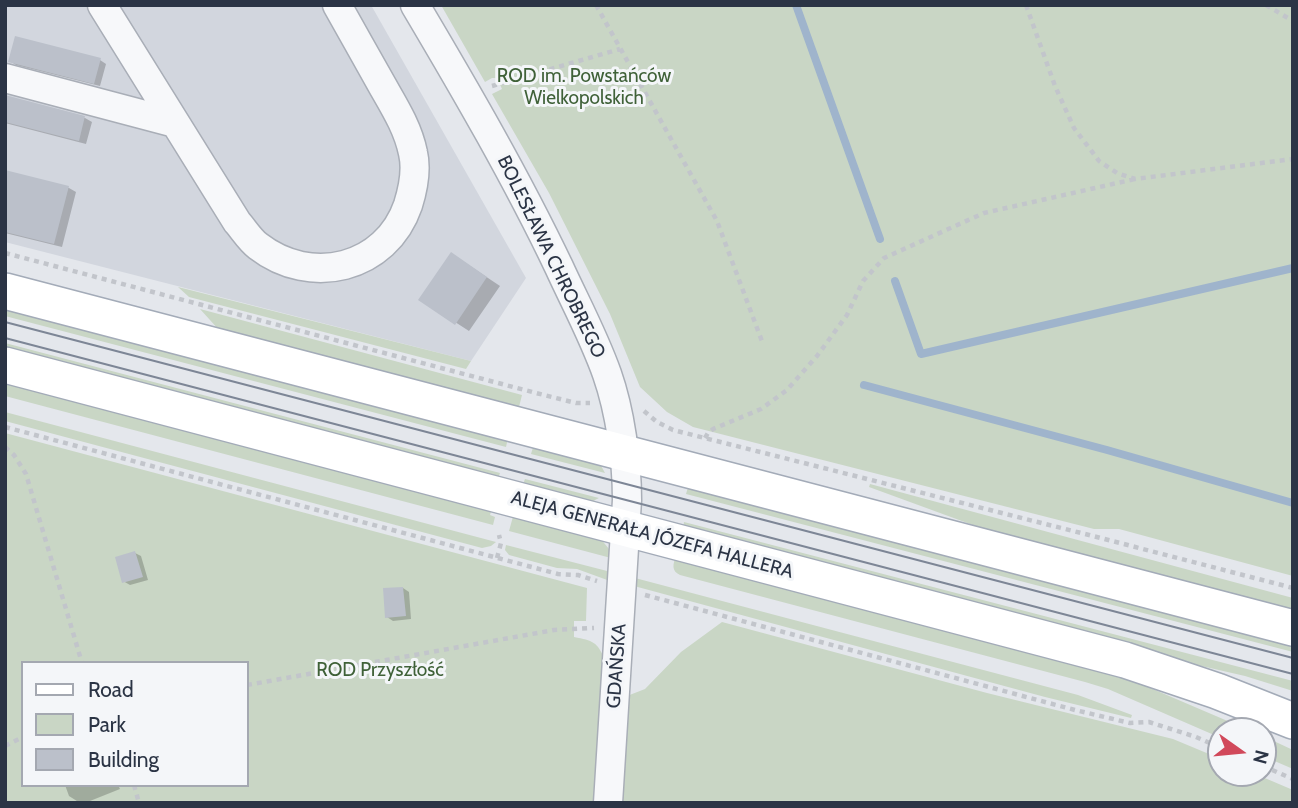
<!DOCTYPE html>
<meta charset="utf-8">
<style>
body{margin:0}
#map{position:relative;width:1298px;height:808px;overflow:hidden;background:#e4e7ec;font-family:Cabin,sans-serif}
canvas{display:block}
.frame{position:absolute;inset:0;border:7px solid #2b3445;pointer-events:none}
.legend{position:absolute;left:21px;top:661px;width:228px;height:126px;box-sizing:border-box;background:#f4f6f9;border:2px solid #a4a8b1;margin:0;padding:9px 12px;list-style:none;font-size:21px;color:#2b3445}
.legend li{display:flex;align-items:center;gap:14px;height:35px}
.legend b{width:35px;border:2px solid #a4a8b1}
.north{position:absolute;left:1207px;top:717px;width:70px;height:70px;box-sizing:border-box;background:#f4f6f9;border:2px solid #a4a8b1;border-radius:50%;rotate:105deg;font-size:19px;font-weight:700;line-height:28px;text-align:center;color:#2b3445}
.north::after{content:'';display:block;margin:auto;width:24px;height:32px;background:#d1495b;clip-path:polygon(50% 0,100% 100%,50% 72%,0 100%)}
</style>
<div id="map">
<canvas width="1298" height="808"></canvas>
<div class="frame"></div>
<ul class="legend">
<li><b style="height:9px;background:#fff"></b>Road</li>
<li><b style="height:19px;background:#c9d6c5"></b>Park</li>
<li><b style="height:19px;background:#bbc0ca"></b>Building</li>
</ul>
<div class="north">N</div>
</div>
<script>
const context = document.querySelector('canvas').getContext('2d');
context.lineJoin = 'round';
function paint(path, color) {
  context.fillStyle = color;
  context.fill(path, 'evenodd');
}
function strokePath(path, color, width, dash) {
  context.strokeStyle = color;
  context.lineWidth = width;
  context.lineCap = dash ? 'butt' : 'round';
  context.setLineDash(dash || []);
  context.stroke(path);
}
function label(font, color, halo, rows, align = 'center') {
  context.font = font + ' Cabin,sans-serif';
  context.lineWidth = 6;
  context.setLineDash([]);
  context.textBaseline = 'middle';
  context.strokeStyle = halo;
  context.fillStyle = color;
  for (const [text, x, y, turn = 0] of rows) {
    context.save();
    context.translate(x, y);
    context.rotate((+turn || 0) * Math.PI / 180);
    context.textAlign = isNaN(turn) ? turn : align;
    if (halo) context.strokeText(text, 0, 0);
    context.fillText(text, 0, 0);
    context.restore();
  }
}
const built = new Path2D(`
 M 5,5 L 371,5 L 526,278 L 471,361 L 5,242 Z`);
const green = new Path2D(`
 M 441,5 L 1293,5 L 1293,576 L 1119,529 L 1094,529 L 693,427 L 667,412 L 640,387 L 610,314 L 549,193 L 492,94 L 502,89 L 497,78 L 492,78 L 485,82 Z
 M 178,287 L 471,361 L 466,369 L 189,297 Z
 M 5,306 L 508,438 L 506,447 L 5,316 Z
 M 200,309 L 522,395 L 518,411 L 219,330 Z
 M 5,343 L 500,473 L 497,481 L 5,351 Z
 M 5,380 L 492,508 L 490,515 L 495,517 L 493,525 L 5,396 Z
 M 5,412 L 496,542 L 491,546 L 482,548 L 5,421 Z
 M 5,433 L 587,588 L 586,621 L 574,621 L 574,637 C 593,641 597,641 605,660 L 596,803 L 5,803 ZM 23,663 L 247,663 L 247,785 L 23,785 Z
 M 534,444 L 599,462 L 605,473 L 531,454 Z
 M 525,479 L 599,498 L 589,503 L 522,487 Z
 M 689,484 L 1293,643 L 1293,652 L 686,494 Z
 M 870,484 L 1293,598 L 1293,614 L 981,528 L 869,487 Z
 M 514,513 L 600,538 L 609,549 L 611,558 L 509,531 Z
 M 684,522 L 1293,681 L 1293,691 L 1245,676 L 1184,662 L 683,529 Z
 M 506,545 L 611,572 L 610,581 L 577,569 L 557,568 L 509,555 L 505,550 Z
 M 676,556 L 1076,660 L 1134,681 L 1251,731 L 1221,731 L 1221,738 L 1108,689 L 1085,682 L 680,575 C 671,571 673,564 676,556 Z
 M 635,578 L 1078,695 L 1132,715 L 1131,718 L 1045,697 L 634,586 Z
 M 722,622 L 987,693 L 1173,739 L 1221,759 L 1221,773 L 1253,773 L 1293,790 L 1293,803 L 620,803 L 627,696 L 645,689 L 681,652 Z
 M 1263,736 L 1293,750 L 1293,769 L 1263,756 Z`);
const shadow = new Path2D(`
 M 100,60 L 106,64 L 100,86 L 16,65 L 10,61 Z
 M 5,97 L 85,118 L 92,122 L 86,144 L 5,123 Z
 M 5,172 L 69,188 L 76,192 L 62,247 L 5,233 Z
 M 464,262 L 500,286 L 469,331 L 421,300 Z
 M 135,553 L 141,556 L 148,580 L 130,585 L 123,581 Z
 M 403,588 L 409,592 L 411,619 L 393,621 L 387,617 Z
 M 65,785 L 118,785 L 120,789 L 85,803 L 80,803 L 69,796 Z`);
const stream = new Path2D(`
 M 796,5 L 880,239
 M 895,281 L 921,354 L 1293,268
 M 864,385 L 1107,450 L 1293,503`);
const building = new Path2D(`
 M 15,36 L 101,58 L 94,84 L 8,62 Z
 M 5,95 L 85,116 L 79,141 L 5,122 Z
 M 5,170 L 69,186 L 54,244 L 5,232 Z
 M 451,252 L 487,277 L 455,325 L 418,300 Z
 M 135,551 L 143,577 L 122,583 L 115,557 Z
 M 403,587 L 406,616 L 385,618 L 383,588 Z`);
const path = new Path2D(`
 M 596,5 L 717,221 L 763,344
 M 1026,5 L 1055,86 L 1074,128 L 1099,161 L 1117,173 L 1135,179 L 1293,159
 M 1266,5 L 1293,21
 M 492,86 L 620,49
 M 5,253 L 536,393 L 576,403 L 590,403
 M 644,411 L 657,422 L 673,430 L 1093,536 L 1293,588
 M 5,427 L 558,574 L 578,575 L 597,581
 M 705,438 L 708,433 L 713,429 L 761,409 L 787,390 L 817,356 L 847,315 L 863,281 L 884,258 L 984,213 L 1135,179
 M 5,447 L 14,455 L 26,474 L 82,663
 M 497,558 L 501,543 L 499,535
 M 645,595 L 1075,710 L 1130,723 L 1149,722 L 1196,737 L 1221,748
 M 247,685 L 554,630 L 594,628
 M 5,746 L 23,737
 M 1263,766 L 1293,779
 M 134,785 L 139,803`);
const minor = new Path2D(`
 M 102,5 L 237,222 C 244,230 250,240 258,246 C 311,287 386,269 408,205 C 413,189 417,170 413,153 C 408,128 394,106 382,85 C 367,58 352,32 337,5
 M 415,5 C 466,91 516,177 559,267 C 575,302 594,337 607,374 C 620,411 627,461 627,500 L 608,803
 M 5,78 L 175,123`);
const major = new Path2D(`
 M 5,291 L 1293,628
 M 5,365 L 1125,660 L 1217,691 L 1293,721`);
const tram = new Path2D(`
 M 5,322 L 1293,658
 M 5,338 L 1293,674`);
const parkNames = [
 ["ROD im. Powstańców",584,76],
 ["Wielkopolskich",584,98],
 ["ROD Przyszłość",380,670]
];
const streetNames = [
 ["BOLESŁAWA CHROBREGO",551,257,64],
 ["ALEJA GENERAŁA JÓZEFA HALLERA",652,535,15],
 ["GDAŃSKA",617,666,-86]
];
paint(built, '#d2d6de');
paint(green, '#c9d6c5');
paint(shadow, '#0003');
strokePath(stream, '#9fb4cc', 8);
paint(building, '#bbc0ca');
strokePath(minor, '#a9aeb7', 31);
strokePath(major, '#a3abb8', 38);
strokePath(path, '#c2c5cb', 4.5, [5, 5]);
strokePath(minor, '#f7f8fa', 28);
strokePath(major, '#fff', 35);
strokePath(tram, '#7d8696', 2);
label('19px', '#3f6138', '#f4f6f9', parkNames);
label('19px', '#2b3445', '#f4f6f9', streetNames);
</script>
